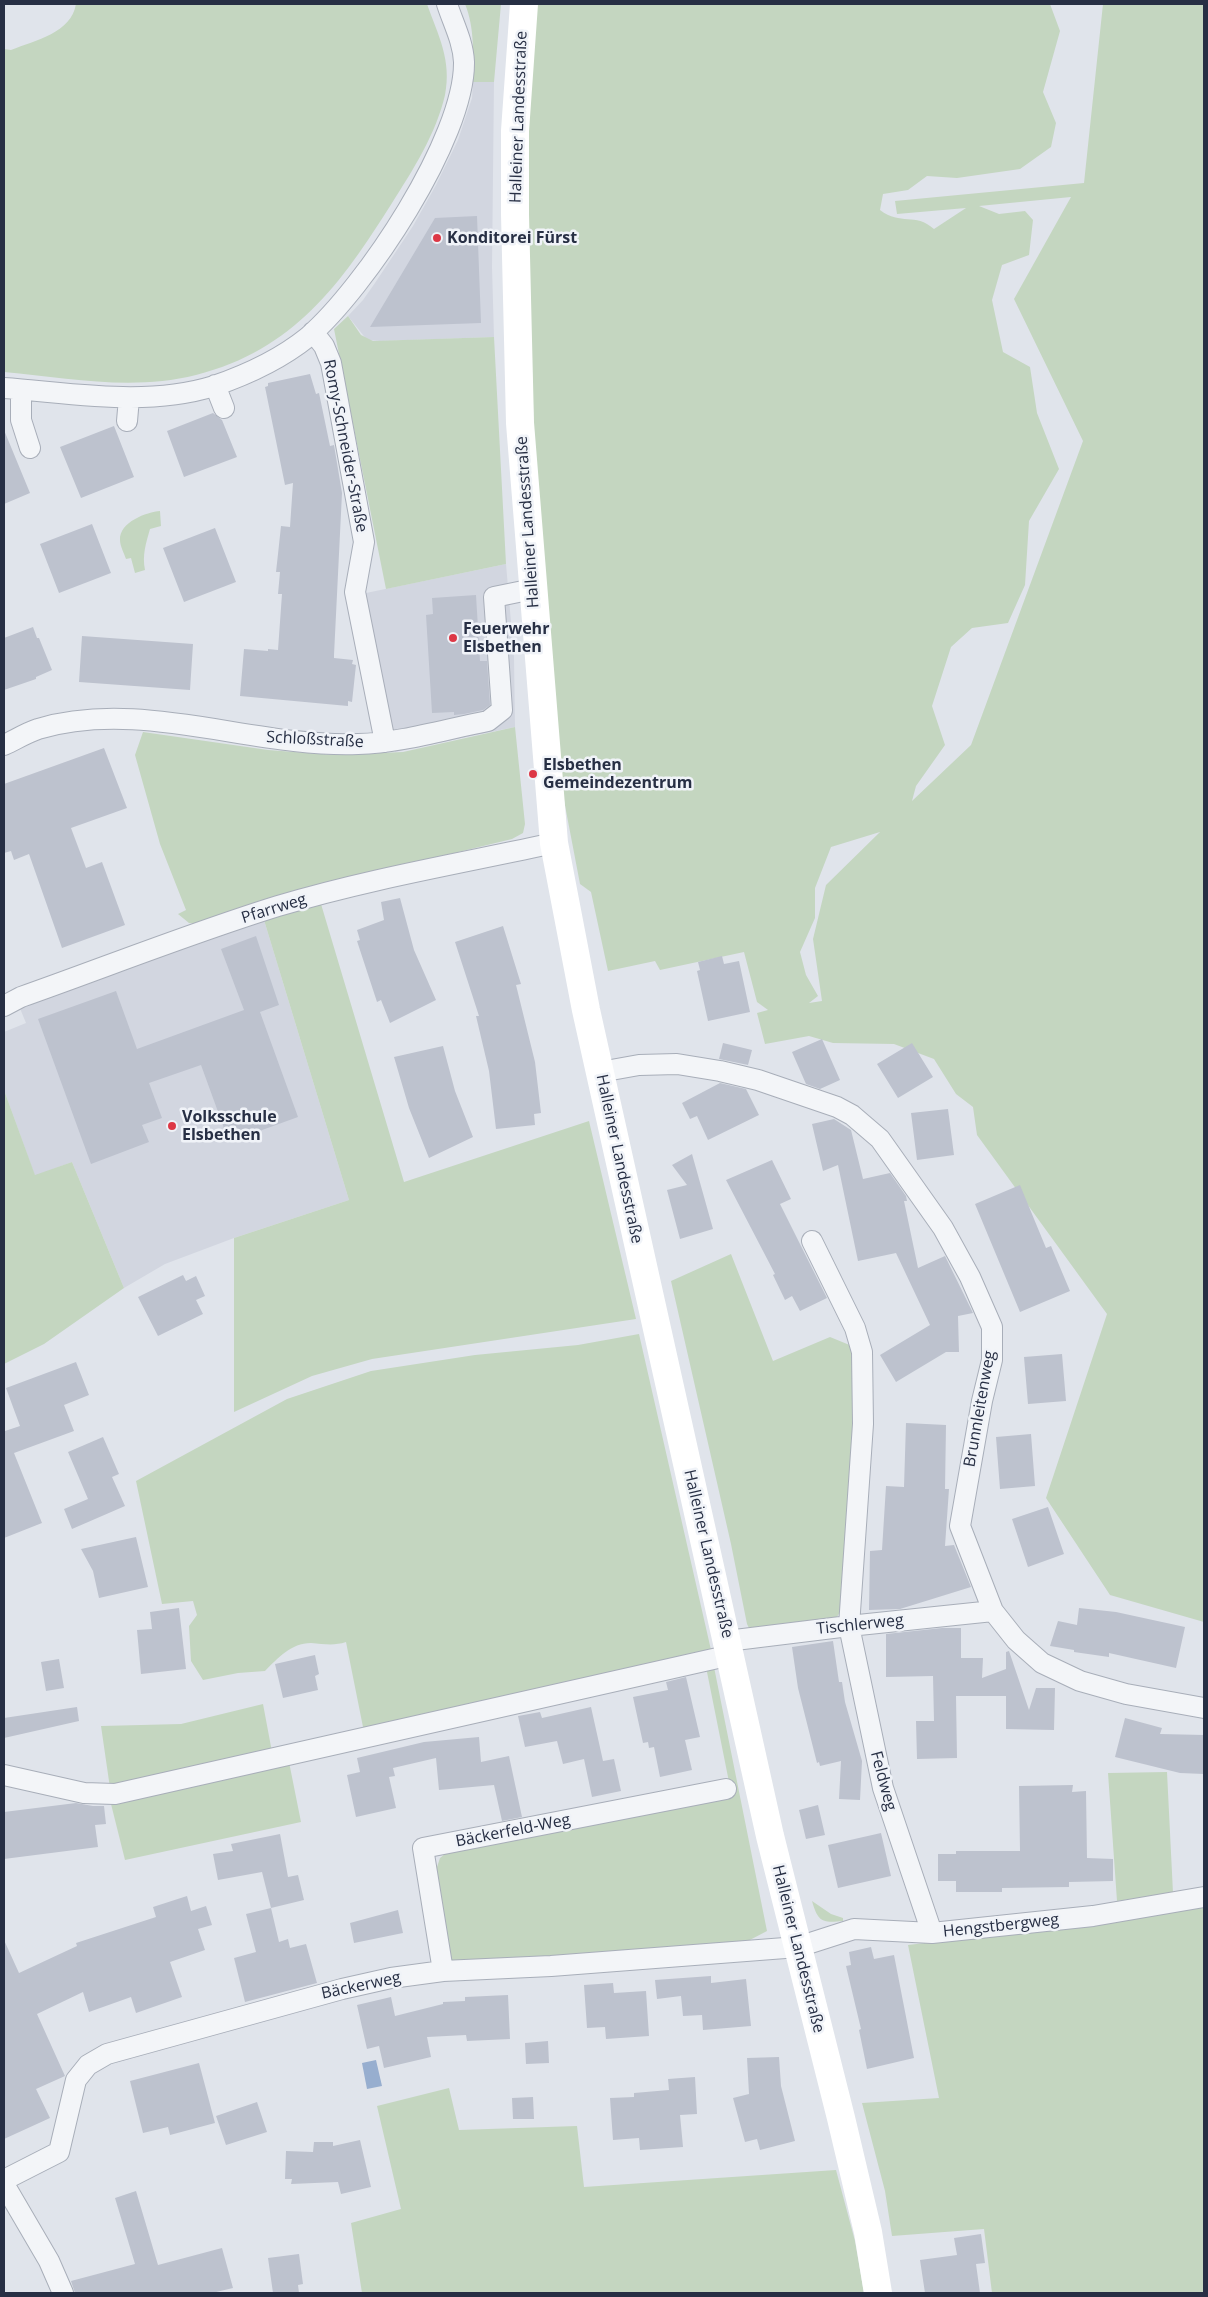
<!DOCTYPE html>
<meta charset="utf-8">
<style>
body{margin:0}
#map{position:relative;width:1208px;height:2297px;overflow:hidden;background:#e0e4eb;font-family:"Open Sans",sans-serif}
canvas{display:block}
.frame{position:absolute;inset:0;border:5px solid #272f44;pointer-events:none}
</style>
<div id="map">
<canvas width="1208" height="2297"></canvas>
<div class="frame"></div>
</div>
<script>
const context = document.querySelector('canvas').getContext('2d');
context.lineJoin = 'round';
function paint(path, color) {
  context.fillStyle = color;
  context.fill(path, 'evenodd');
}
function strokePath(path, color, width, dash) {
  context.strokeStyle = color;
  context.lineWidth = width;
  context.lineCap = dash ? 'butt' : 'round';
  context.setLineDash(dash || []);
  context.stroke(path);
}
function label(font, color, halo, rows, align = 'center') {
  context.font = font + ' "Open Sans",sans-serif';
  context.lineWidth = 5;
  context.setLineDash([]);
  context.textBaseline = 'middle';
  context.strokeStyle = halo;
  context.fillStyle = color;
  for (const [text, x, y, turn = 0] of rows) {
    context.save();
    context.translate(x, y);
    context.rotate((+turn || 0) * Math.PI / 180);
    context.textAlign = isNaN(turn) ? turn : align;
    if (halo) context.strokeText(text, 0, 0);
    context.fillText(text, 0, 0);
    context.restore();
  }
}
const built = new Path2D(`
 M 473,82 L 494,82 L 492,267 L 494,337 L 380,341 L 367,340 L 348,316 L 363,300 L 375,283 L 413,226 L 436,185 L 458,140 L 472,98 Z
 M 506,564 L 514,657 L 515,727 L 395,752 L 366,593 Z
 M 264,920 L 349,1200 L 234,1238 L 165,1264 L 124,1288 L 72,1162 L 35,1176 L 4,1090 L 4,1032 L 26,1023 L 19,1006 Z`);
const green = new Path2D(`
 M 76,4 L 427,4 C 438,35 452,60 445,95 C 436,134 413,170 392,203 C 341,284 294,350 196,375 C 133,391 67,378 4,372 L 4,49 L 11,50 C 36,40 71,33 76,4 Z
 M 465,4 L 501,4 L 494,82 L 473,82 C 473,56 475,28 465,4 Z
 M 537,4 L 1050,4 L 1060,31 L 1043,92 L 1056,123 L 1051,147 L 1020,169 L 957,178 L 927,176 L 908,190 L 883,194 L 880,210 C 901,226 915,212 934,229 L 966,208 L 897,214 L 895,201 L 1084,183 L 1103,4 L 1204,4 L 1204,1622 L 1110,1595 L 1046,1498 L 1107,1314 L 977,1135 L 973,1107 L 956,1094 L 934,1059 L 894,1044 L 833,1043 L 809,1036 L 765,1044 L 757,1013 L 768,1010 L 757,1002 L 744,952 L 660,970 L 655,961 L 608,971 L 591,892 L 580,884 L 563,795 L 535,468 L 528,241 L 527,120 ZM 1071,197 L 1014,299 L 1083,441 L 971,745 L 912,801 L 916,786 L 945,745 L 932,706 L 951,647 L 972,628 L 1008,623 L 1025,585 L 1029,521 L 1059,469 L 1037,413 L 1030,367 L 1003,352 L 992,300 L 1002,265 L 1029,255 L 1033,220 L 1025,211 L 999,214 L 979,206 ZM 880,832 L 826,885 L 813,939 L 822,1001 L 809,1003 L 818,996 L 806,975 L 800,952 L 815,918 L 815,888 L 831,847 Z
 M 348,316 L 361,335 L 373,341 L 494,337 L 506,564 L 386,589 L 334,329 Z
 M 160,511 L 161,526 L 150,529 C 146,543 142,555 145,570 L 135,573 L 131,558 L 126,559 C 124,553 120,546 120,540 C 119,522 147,512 160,511 Z
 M 515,727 L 525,824 L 523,833 L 512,839 L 335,882 L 196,924 L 189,923 L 178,914 L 186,910 L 160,844 L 135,755 L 143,732 L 268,750 L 335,755 L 403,752 Z
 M 321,904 L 404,1182 L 589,1121 L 636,1319 L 372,1359 L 312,1376 L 234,1412 L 234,1238 L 349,1200 L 264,920 Z
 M 4,1090 L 35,1175 L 72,1162 L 124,1288 L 44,1344 L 4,1364 Z
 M 731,1254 L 773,1361 L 830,1337 L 852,1346 L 857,1370 L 842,1609 L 835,1620 L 750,1630 L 747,1624 L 731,1544 L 671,1281 Z
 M 639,1334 L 711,1650 L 364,1732 L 346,1642 C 334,1646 324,1644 311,1643 C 291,1643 278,1658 265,1671 L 238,1673 L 203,1680 L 191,1661 L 189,1626 L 197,1615 L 193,1601 L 162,1604 L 136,1481 L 287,1399 L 371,1371 L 475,1355 L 578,1345 Z
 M 706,1667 L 714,1667 L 767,1931 L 746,1942 L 452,1964 L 436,1870 L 440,1858 L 451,1849 L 732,1797 Z
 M 263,1704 L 272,1752 L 110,1788 L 101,1726 L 181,1724 Z
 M 289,1762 L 301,1822 L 125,1860 L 110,1800 Z
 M 1167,1772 L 1173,1893 L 1117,1901 L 1108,1773 Z
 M 812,1901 L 831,1914 L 843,1918 L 843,1921 C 822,1923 818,1922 812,1901 Z
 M 1204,1904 L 1204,2293 L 992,2293 L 984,2229 L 892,2236 L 885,2191 L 862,2103 L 939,2098 L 908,1945 L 1091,1923 Z
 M 449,2088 L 459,2130 L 577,2126 L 584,2187 L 836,2170 L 855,2241 L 864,2293 L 362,2293 L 351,2223 L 401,2209 L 377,2106 Z`);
const water = new Path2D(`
 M 376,2060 L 382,2086 L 367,2089 L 362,2063 Z`);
const building = new Path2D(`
 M 477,216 L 481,323 L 370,327 L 435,218 Z
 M 310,374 L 316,394 L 319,393 L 330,446 L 334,445 L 342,493 L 334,655 L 334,658 L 353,660 L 352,664 L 356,665 L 352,702 L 348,701 L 348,706 L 240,696 L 244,649 L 268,651 L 268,649 L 278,650 L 282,594 L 278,594 L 280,572 L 276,572 L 278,554 L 281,526 L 290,527 L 293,483 L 285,485 L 265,387 L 268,386 L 268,383 Z
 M 213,413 L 222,420 L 237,457 L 184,477 L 167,431 Z
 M 114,426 L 134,477 L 81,498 L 60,447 Z
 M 4,430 L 30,493 L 4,504 Z
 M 92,524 L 111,573 L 59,593 L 40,544 Z
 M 215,528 L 236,582 L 184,602 L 163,548 Z
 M 476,595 L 480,661 L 487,661 L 490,705 L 483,710 L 464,714 L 454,715 L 454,712 L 432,713 L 426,615 L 433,614 L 432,598 Z
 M 33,627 L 37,638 L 39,638 L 52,670 L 36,677 L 36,679 L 4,690 L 4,638 Z
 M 82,636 L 193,644 L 190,690 L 79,682 Z
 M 104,748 L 127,808 L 71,828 L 86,868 L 102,862 L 125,925 L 62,948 L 29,854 L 14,860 L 11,851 L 4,853 L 4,784 Z
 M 400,898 L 414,950 L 436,1000 L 390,1023 L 381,1000 L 377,1002 L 357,941 L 360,940 L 357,930 L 384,920 L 381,902 Z
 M 503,926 L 521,984 L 516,985 L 535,1062 L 541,1113 L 534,1114 L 535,1125 L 496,1129 L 489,1071 L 476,1016 L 479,1016 L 455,942 Z
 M 256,936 L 279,1005 L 260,1012 L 298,1117 L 229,1142 L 201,1065 L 149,1083 L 162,1118 L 142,1125 L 149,1142 L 91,1164 L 38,1019 L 116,991 L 137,1049 L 244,1010 L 221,949 Z
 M 722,956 L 724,964 L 739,961 L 750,1012 L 708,1021 L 697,971 L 700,970 L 698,962 Z
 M 822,1039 L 840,1080 L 820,1089 L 806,1084 L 792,1052 Z
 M 723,1043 L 752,1050 L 748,1065 L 719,1059 Z
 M 912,1043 L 933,1077 L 898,1098 L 877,1064 Z
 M 443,1046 L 455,1091 L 473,1137 L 429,1158 L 409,1108 L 394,1057 Z
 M 720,1083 L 746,1089 L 759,1115 L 708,1140 L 697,1116 L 690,1119 L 682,1103 Z
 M 948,1109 L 954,1155 L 917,1160 L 911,1113 Z
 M 834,1119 L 851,1130 L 863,1179 L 890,1173 L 906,1196 L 907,1201 L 904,1201 L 918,1268 L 945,1256 L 973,1313 L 958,1316 L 959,1352 L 946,1352 L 896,1382 L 880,1355 L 930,1325 L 896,1253 L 858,1261 L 838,1165 L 823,1171 L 812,1124 Z
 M 692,1154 L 713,1229 L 680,1239 L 667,1190 L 687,1185 L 672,1165 Z
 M 772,1160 L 791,1199 L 780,1204 L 827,1298 L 800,1311 L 792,1296 L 785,1300 L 773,1275 L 775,1274 L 726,1180 Z
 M 1020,1185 L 1046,1248 L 1051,1246 L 1070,1291 L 1020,1312 L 975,1204 Z
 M 183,1275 L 186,1281 L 196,1276 L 205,1296 L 196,1300 L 203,1314 L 158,1336 L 138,1297 Z
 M 1062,1354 L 1066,1401 L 1028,1404 L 1024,1357 Z
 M 76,1362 L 89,1395 L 64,1405 L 74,1431 L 14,1453 L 42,1523 L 4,1538 L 4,1429 L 5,1431 L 20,1426 L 6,1388 Z
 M 906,1423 L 946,1425 L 945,1489 L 949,1489 L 945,1546 L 954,1545 L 971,1587 L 900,1609 L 869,1610 L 870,1551 L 882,1550 L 886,1486 L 904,1487 Z
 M 1031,1434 L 1035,1486 L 1000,1489 L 996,1437 Z
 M 103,1437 L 119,1474 L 112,1477 L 125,1506 L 72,1529 L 64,1509 L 88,1499 L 68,1452 Z
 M 1048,1507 L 1064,1554 L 1028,1567 L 1012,1519 Z
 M 136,1537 L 148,1587 L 99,1598 L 93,1571 L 81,1549 Z
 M 179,1608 L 186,1669 L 141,1674 L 137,1630 L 152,1629 L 150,1612 Z
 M 1079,1608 L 1116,1612 L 1185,1627 L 1176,1668 L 1109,1653 L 1109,1657 L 1074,1652 L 1074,1650 L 1050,1646 L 1058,1621 L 1077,1625 Z
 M 942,1628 L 961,1628 L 961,1658 L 983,1658 L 982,1678 L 1006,1669 L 1006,1652 L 1009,1651 L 1029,1710 L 1036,1688 L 1055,1688 L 1054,1730 L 1006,1729 L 1006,1696 L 956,1696 L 957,1758 L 917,1759 L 916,1721 L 934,1721 L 933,1676 L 886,1677 L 886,1634 Z
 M 833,1641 L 839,1682 L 842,1682 L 845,1702 L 862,1761 L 860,1800 L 839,1799 L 841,1761 L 820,1766 L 819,1762 L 817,1763 L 798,1688 L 792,1647 Z
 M 315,1655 L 319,1674 L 315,1676 L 318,1690 L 283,1698 L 275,1664 Z
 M 59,1659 L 64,1688 L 46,1691 L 41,1662 Z
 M 686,1677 L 700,1737 L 685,1740 L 692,1770 L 660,1777 L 654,1747 L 649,1748 L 648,1742 L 643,1743 L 633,1697 L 668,1690 L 666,1682 Z
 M 77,1707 L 79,1721 L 4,1738 L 4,1718 Z
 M 591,1707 L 603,1761 L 614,1759 L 621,1791 L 592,1797 L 584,1759 L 563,1764 L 557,1741 L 525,1747 L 518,1716 L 540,1712 L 542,1718 Z
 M 1125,1718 L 1162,1728 L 1160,1734 L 1204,1735 L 1204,1774 L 1180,1773 L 1115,1757 Z
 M 479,1737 L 481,1762 L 509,1756 L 522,1817 L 502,1821 L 494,1785 L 439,1790 L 436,1758 L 393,1768 L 395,1776 L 389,1777 L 396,1808 L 356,1817 L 347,1775 L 360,1772 L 357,1758 L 424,1742 Z
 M 1073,1785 L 1072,1792 L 1086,1791 L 1087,1858 L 1113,1859 L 1113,1881 L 1069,1882 L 1069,1887 L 1002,1888 L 1002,1892 L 956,1892 L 956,1881 L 938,1881 L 938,1854 L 956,1854 L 956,1851 L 1020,1851 L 1019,1786 Z
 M 76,1803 L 93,1806 L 104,1806 L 106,1824 L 95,1825 L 98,1847 L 4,1859 L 4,1812 Z
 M 818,1805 L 825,1835 L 806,1839 L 799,1810 Z
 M 881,1833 L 891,1876 L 838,1888 L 828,1845 Z
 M 280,1834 L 288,1877 L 298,1875 L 304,1900 L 271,1908 L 262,1872 L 218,1880 L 213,1854 L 233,1851 L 231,1844 Z
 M 187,1896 L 191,1911 L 206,1906 L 212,1925 L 198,1929 L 205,1950 L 170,1962 L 182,1997 L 136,2013 L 131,1997 L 89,2012 L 83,1992 L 37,2014 L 65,2076 L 36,2089 L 50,2118 L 4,2139 L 4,1940 L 19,1973 L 77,1946 L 76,1943 L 156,1917 L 153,1907 Z
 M 271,1908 L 279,1942 L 288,1939 L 290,1948 L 306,1944 L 317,1983 L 245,2002 L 234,1958 L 256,1952 L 246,1914 Z
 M 398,1910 L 403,1933 L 354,1943 L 350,1923 Z
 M 871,1947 L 874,1959 L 894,1955 L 914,2058 L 867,2069 L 859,2030 L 861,2029 L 846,1966 L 851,1965 L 849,1952 Z
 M 711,1976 L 711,1983 L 746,1979 L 751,2026 L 703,2030 L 702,2015 L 683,2016 L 681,1996 L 657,1999 L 655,1980 Z
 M 613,1983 L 614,1993 L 646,1991 L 649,2036 L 606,2039 L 605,2027 L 587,2028 L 584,1985 Z
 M 508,1995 L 510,2039 L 467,2041 L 466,2035 L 427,2037 L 431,2057 L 384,2068 L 379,2046 L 367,2049 L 357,2005 L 391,1997 L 395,2016 L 443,2004 L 443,2002 L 465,2001 L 465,1997 Z
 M 548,2041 L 549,2063 L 526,2064 L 525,2043 Z
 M 779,2057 L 781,2086 L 795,2141 L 760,2150 L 757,2139 L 745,2142 L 733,2098 L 749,2094 L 747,2058 Z
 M 199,2063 L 215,2123 L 170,2135 L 168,2127 L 143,2133 L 130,2081 Z
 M 695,2077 L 697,2114 L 680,2115 L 683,2147 L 640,2150 L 639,2138 L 613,2140 L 610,2098 L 634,2097 L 634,2093 L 669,2090 L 668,2079 Z
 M 533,2097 L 534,2119 L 513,2119 L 512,2098 Z
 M 257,2102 L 267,2132 L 226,2145 L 216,2116 Z
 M 360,2140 L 371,2187 L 341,2194 L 338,2182 L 291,2184 L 292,2179 L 285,2179 L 286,2151 L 313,2152 L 314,2142 L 333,2142 L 333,2146 Z
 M 136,2191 L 158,2265 L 222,2248 L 233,2288 L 212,2293 L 75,2293 L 71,2281 L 135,2264 L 115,2198 Z
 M 981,2234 L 985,2263 L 976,2264 L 980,2293 L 925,2293 L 920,2260 L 957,2255 L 954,2238 Z
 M 299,2254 L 303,2284 L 298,2285 L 299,2293 L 273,2293 L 268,2258 Z`);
const street = new Path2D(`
 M 313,332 L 324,346 L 331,363 L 364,542 L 355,592 L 385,742
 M 215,385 L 224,408
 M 4,388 C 73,393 146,407 214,386 C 246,375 282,358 308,337 C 365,288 465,138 464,62 C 463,41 453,23 447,4
 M 21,390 L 21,420 L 30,448
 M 127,421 L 129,398
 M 4,745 C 15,740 26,733 38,729 C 141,698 253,748 358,744 C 401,743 446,729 488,721 L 502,710 L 494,597 L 533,589
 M 4,1006 L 21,997 C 106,967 191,933 278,906 C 368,879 462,863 554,843
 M 600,1072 L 639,1065 L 677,1064 L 720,1071 L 758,1080 L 837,1107 L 852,1115 L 880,1139 L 943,1228 L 970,1277 L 992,1327 L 992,1360 L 982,1401 L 960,1526 L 993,1611 L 1016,1640 L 1042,1663 L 1080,1681 L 1126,1694 L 1204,1708
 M 812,1241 L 855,1328 L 862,1352 L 863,1424 L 849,1626 L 883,1788 L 932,1933
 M 727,1641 L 849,1626 L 993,1611
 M 4,1775 L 84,1793 L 115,1794 L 731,1655
 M 443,1971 L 423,1848 L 726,1789
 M 4,2180 L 59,2152 L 76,2080 L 88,2065 L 107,2054 L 342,1989 L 391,1978 L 443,1971 L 551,1966 L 798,1947 L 854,1929 L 932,1933 L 1093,1916 L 1204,1897
 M 4,2184 L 49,2261 L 63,2293`);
const secondary = new Path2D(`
 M 524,4 L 515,131 L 515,214 L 520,423 L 554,843 L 586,1010 L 770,1836 L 841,2118 L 868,2232 L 878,2293`);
const markers = [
 [437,238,5,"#dd3846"],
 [453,638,5,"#dd3846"],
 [533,774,5,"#dd3846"],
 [172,1126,5,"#dd3846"]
];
const streetNames = [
 ["Halleiner Landesstraße",519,117,-88],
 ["Romy-Schneider-Straße",345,446,79],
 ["Halleiner Landesstraße",528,522,-94],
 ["Schloßstraße",315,740,3],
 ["Pfarrweg",274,909,-17],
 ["Halleiner Landesstraße",619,1159,78],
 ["Brunnleitenweg",980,1409,-80],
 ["Halleiner Landesstraße",708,1554,77],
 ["Tischlerweg",860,1625,-6],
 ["Feldweg",883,1781,75],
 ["Bäckerfeld-Weg",513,1831,-11],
 ["Hengstbergweg",1001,1926,-6],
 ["Halleiner Landesstraße",798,1949,76],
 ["Bäckerweg",361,1986,-12]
];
const poiNames = [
 ["Konditorei Fürst",447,238],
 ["Feuerwehr",463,629],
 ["Elsbethen",463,647],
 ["Elsbethen",543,765],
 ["Gemeindezentrum",543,783],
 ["Volksschule",182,1117],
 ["Elsbethen",182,1135]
];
paint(built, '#d2d6e0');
paint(green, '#c4d6c0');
paint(water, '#97aecf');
paint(building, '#bdc2ce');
strokePath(street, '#a8aeb9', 22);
strokePath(street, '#f3f5f8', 20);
strokePath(secondary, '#fff', 28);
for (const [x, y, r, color] of markers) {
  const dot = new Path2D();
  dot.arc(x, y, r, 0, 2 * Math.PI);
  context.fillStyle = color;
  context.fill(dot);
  strokePath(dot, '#f0f3f8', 2);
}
label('16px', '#272f44', '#f0f3f8', streetNames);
label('bold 16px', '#272f44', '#f0f3f8', poiNames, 'left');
</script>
